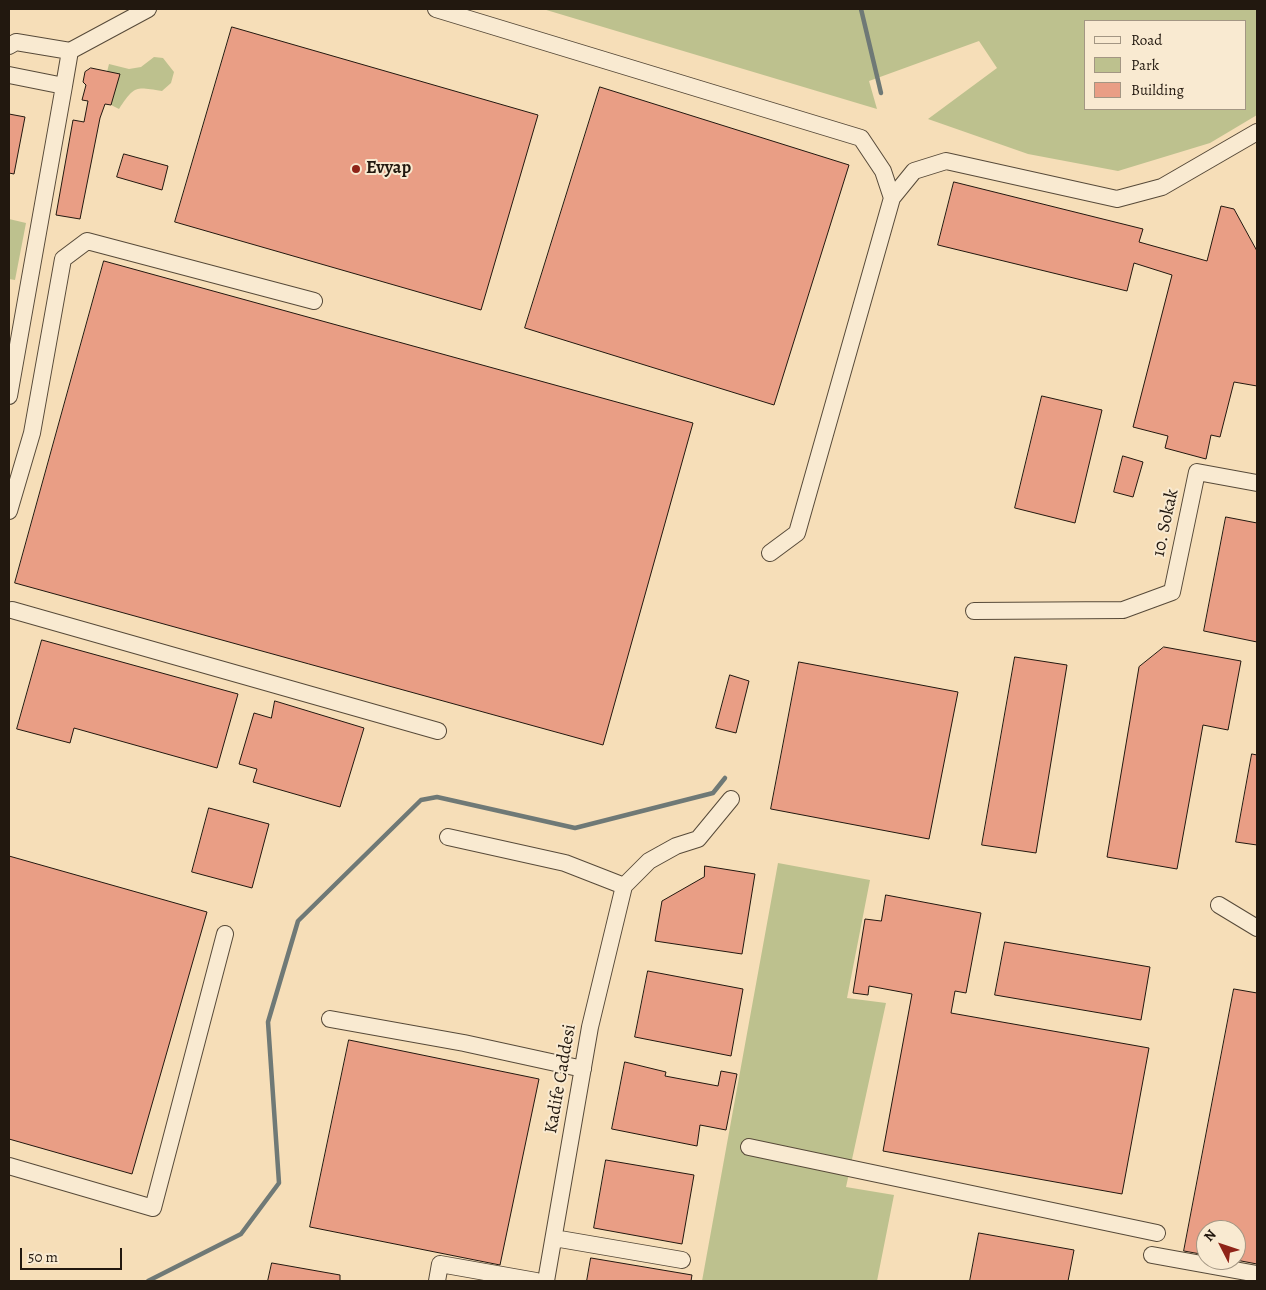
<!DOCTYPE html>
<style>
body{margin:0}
#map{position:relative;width:1266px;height:1290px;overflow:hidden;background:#f6deb8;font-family:Alegreya,serif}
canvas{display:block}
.frame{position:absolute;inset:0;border:10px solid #22180f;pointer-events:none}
.legend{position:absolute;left:1084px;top:20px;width:162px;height:90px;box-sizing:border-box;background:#f9ead1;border:1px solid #a39683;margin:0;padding:6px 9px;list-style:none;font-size:15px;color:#22180f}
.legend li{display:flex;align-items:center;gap:10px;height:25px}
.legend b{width:25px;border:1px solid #a39683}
.north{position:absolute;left:1196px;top:1220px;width:50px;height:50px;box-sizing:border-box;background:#f9ead1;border:1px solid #a39683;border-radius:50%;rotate:311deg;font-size:14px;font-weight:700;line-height:20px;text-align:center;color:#22180f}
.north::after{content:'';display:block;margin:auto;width:18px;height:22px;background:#8f2418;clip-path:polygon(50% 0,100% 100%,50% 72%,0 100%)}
.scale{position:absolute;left:20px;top:1248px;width:102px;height:22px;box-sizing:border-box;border:2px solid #22180f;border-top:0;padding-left:6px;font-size:15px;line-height:18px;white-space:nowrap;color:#22180f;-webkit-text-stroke:4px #f9ead1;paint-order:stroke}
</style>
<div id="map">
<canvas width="1266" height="1290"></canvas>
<div class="frame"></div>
<ul class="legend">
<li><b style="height:6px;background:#f9ead1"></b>Road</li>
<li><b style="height:14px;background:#bdc18e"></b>Park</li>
<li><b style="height:14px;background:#e99e85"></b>Building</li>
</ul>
<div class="north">N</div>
<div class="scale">50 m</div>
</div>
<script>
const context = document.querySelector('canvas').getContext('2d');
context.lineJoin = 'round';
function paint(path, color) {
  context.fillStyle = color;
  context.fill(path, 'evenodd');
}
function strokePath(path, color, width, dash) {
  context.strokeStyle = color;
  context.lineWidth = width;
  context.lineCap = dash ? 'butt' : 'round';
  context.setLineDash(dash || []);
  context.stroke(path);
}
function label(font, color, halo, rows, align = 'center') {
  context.font = font + ' Alegreya,serif';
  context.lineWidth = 4;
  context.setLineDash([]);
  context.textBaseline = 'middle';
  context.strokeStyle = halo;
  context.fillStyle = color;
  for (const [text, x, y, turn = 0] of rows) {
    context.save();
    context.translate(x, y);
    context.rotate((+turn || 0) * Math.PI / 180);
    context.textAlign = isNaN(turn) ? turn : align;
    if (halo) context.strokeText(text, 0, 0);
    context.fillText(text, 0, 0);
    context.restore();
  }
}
const green = new Path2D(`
 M 543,9 L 1257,9 L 1257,115 L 1210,143 L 1118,171 L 1028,154 L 928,119 L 997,68 L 979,41 L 869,81 L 877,109 ZM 1085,21 L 1245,21 L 1245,109 L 1085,109 Z
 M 154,57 L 163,58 L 174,72 L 171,83 L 162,91 C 135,87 135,85 119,109 L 111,105 L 119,75 L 107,72 L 109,64 L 129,69 L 141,67 Z
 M 9,219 L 26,223 L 15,280 L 9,279 Z
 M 778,863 L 870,880 L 847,998 L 886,1003 L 846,1187 L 894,1195 L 877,1281 L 702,1281 Z`);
const stream = new Path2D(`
 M 861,9 L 881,93
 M 148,1281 L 241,1234 L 279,1183 L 268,1022 L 298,921 L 421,800 L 437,797 L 575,828 L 713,793 L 725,778`);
const building = new Path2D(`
 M 232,27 L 538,115 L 481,310 L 175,222 Z
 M 91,68 L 120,74 L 111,105 L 105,104 L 100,118 L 80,219 L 56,215 L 73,120 L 84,122 L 88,101 L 82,100 L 86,85 L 83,82 L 85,72 Z
 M 600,87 L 849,165 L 774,405 L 525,328 Z
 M 9,114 L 25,117 L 14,174 L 9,173 Z
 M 124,154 L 168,166 L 162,190 L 117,177 Z
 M 954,182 L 1143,229 L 1139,242 L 1207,261 L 1221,206 L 1234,209 L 1257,251 L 1257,386 L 1234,382 L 1220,437 L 1211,435 L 1206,459 L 1165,448 L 1168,436 L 1133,427 L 1172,275 L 1134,263 L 1127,291 L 938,245 Z
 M 104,261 L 693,423 L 603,745 L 15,583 Z
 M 1042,396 L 1102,410 L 1075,523 L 1015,508 Z
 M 1123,456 L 1143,462 L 1133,497 L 1114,492 Z
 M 1226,517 L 1257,523 L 1257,642 L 1204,631 Z
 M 42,640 L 238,694 L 217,768 L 74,728 L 70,743 L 17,729 Z
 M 1164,647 L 1241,661 L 1228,730 L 1203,725 L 1177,869 L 1107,857 L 1139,667 Z
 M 1015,657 L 1067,665 L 1036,853 L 982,845 Z
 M 799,662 L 958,692 L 929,839 L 771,809 Z
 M 730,675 L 749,681 L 736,733 L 716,728 Z
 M 275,701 L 364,728 L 340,807 L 253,782 L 257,769 L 239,764 L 254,713 L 271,718 Z
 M 1252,754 L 1257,755 L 1257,845 L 1236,842 Z
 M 209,808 L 269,824 L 252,888 L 192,872 Z
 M 9,856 L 207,912 L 132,1174 L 9,1139 Z
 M 705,866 L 755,874 L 742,954 L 655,941 L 662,901 L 704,877 Z
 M 886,895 L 981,913 L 966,993 L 955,991 L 951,1013 L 1149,1048 L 1122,1194 L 883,1151 L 912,994 L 869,986 L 868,995 L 853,993 L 865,919 L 881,921 Z
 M 1005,942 L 1150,967 L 1141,1020 L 995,995 Z
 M 648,971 L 743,989 L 731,1056 L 635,1037 Z
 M 1234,989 L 1257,993 L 1257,1264 L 1236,1260 L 1236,1230 L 1206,1230 L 1206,1255 L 1184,1251 Z
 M 349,1040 L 539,1079 L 500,1265 L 310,1227 Z
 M 625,1062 L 666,1072 L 665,1076 L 718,1086 L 721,1071 L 737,1074 L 726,1130 L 700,1125 L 697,1146 L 612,1129 Z
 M 606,1160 L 694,1175 L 682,1244 L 594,1228 Z
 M 979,1233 L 1074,1250 L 1068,1281 L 970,1281 Z
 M 591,1258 L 692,1275 L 691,1281 L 587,1281 Z
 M 272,1263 L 340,1275 L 340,1281 L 268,1281 Z`);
const minor = new Path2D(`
 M 436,9 L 861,138 L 883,171 L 892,198 L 797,533 L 770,553
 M 9,46 L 16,42 L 70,51 L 64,86 L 9,75
 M 70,51 L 148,9
 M 892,198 L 914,171 L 946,161 L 1117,199 L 1162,187 L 1257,132
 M 9,396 L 64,86
 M 9,511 L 32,433 L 63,259 L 87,241 L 314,301
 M 12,610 L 438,731
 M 974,611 L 1123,610 L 1172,592 L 1197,472 L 1257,483
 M 448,837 L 565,863 L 624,886
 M 624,886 L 649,861 L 676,846 L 698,839 L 731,799
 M 1219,905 L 1257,928
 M 330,1019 L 464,1043 L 583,1069
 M 749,1147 L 1157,1233
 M 9,1166 L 153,1208 L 225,934
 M 554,1238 L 682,1260
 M 1152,1255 L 1257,1274
 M 437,1281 L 440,1264 L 536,1281
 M 546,1281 L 590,1027 L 624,886`);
const markers = [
 [356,169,5,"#8f2418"]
];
const poiNames = [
 ["Evyap",366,169]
];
const streetNames = [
 ["10. Sokak",1166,523,-78],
 ["Kadife Caddesi",561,1079,-80]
];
paint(green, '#bdc18e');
strokePath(stream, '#6f7976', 4.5);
paint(building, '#e99e85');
strokePath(building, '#22180f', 1);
strokePath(minor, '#574a39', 18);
strokePath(minor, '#f9ead1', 16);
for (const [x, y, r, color] of markers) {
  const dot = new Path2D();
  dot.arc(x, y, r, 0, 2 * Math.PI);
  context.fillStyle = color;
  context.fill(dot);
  strokePath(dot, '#f9ead1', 2);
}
label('bold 18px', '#22180f', '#f9ead1', poiNames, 'left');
label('18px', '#22180f', '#f9ead1', streetNames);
</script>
